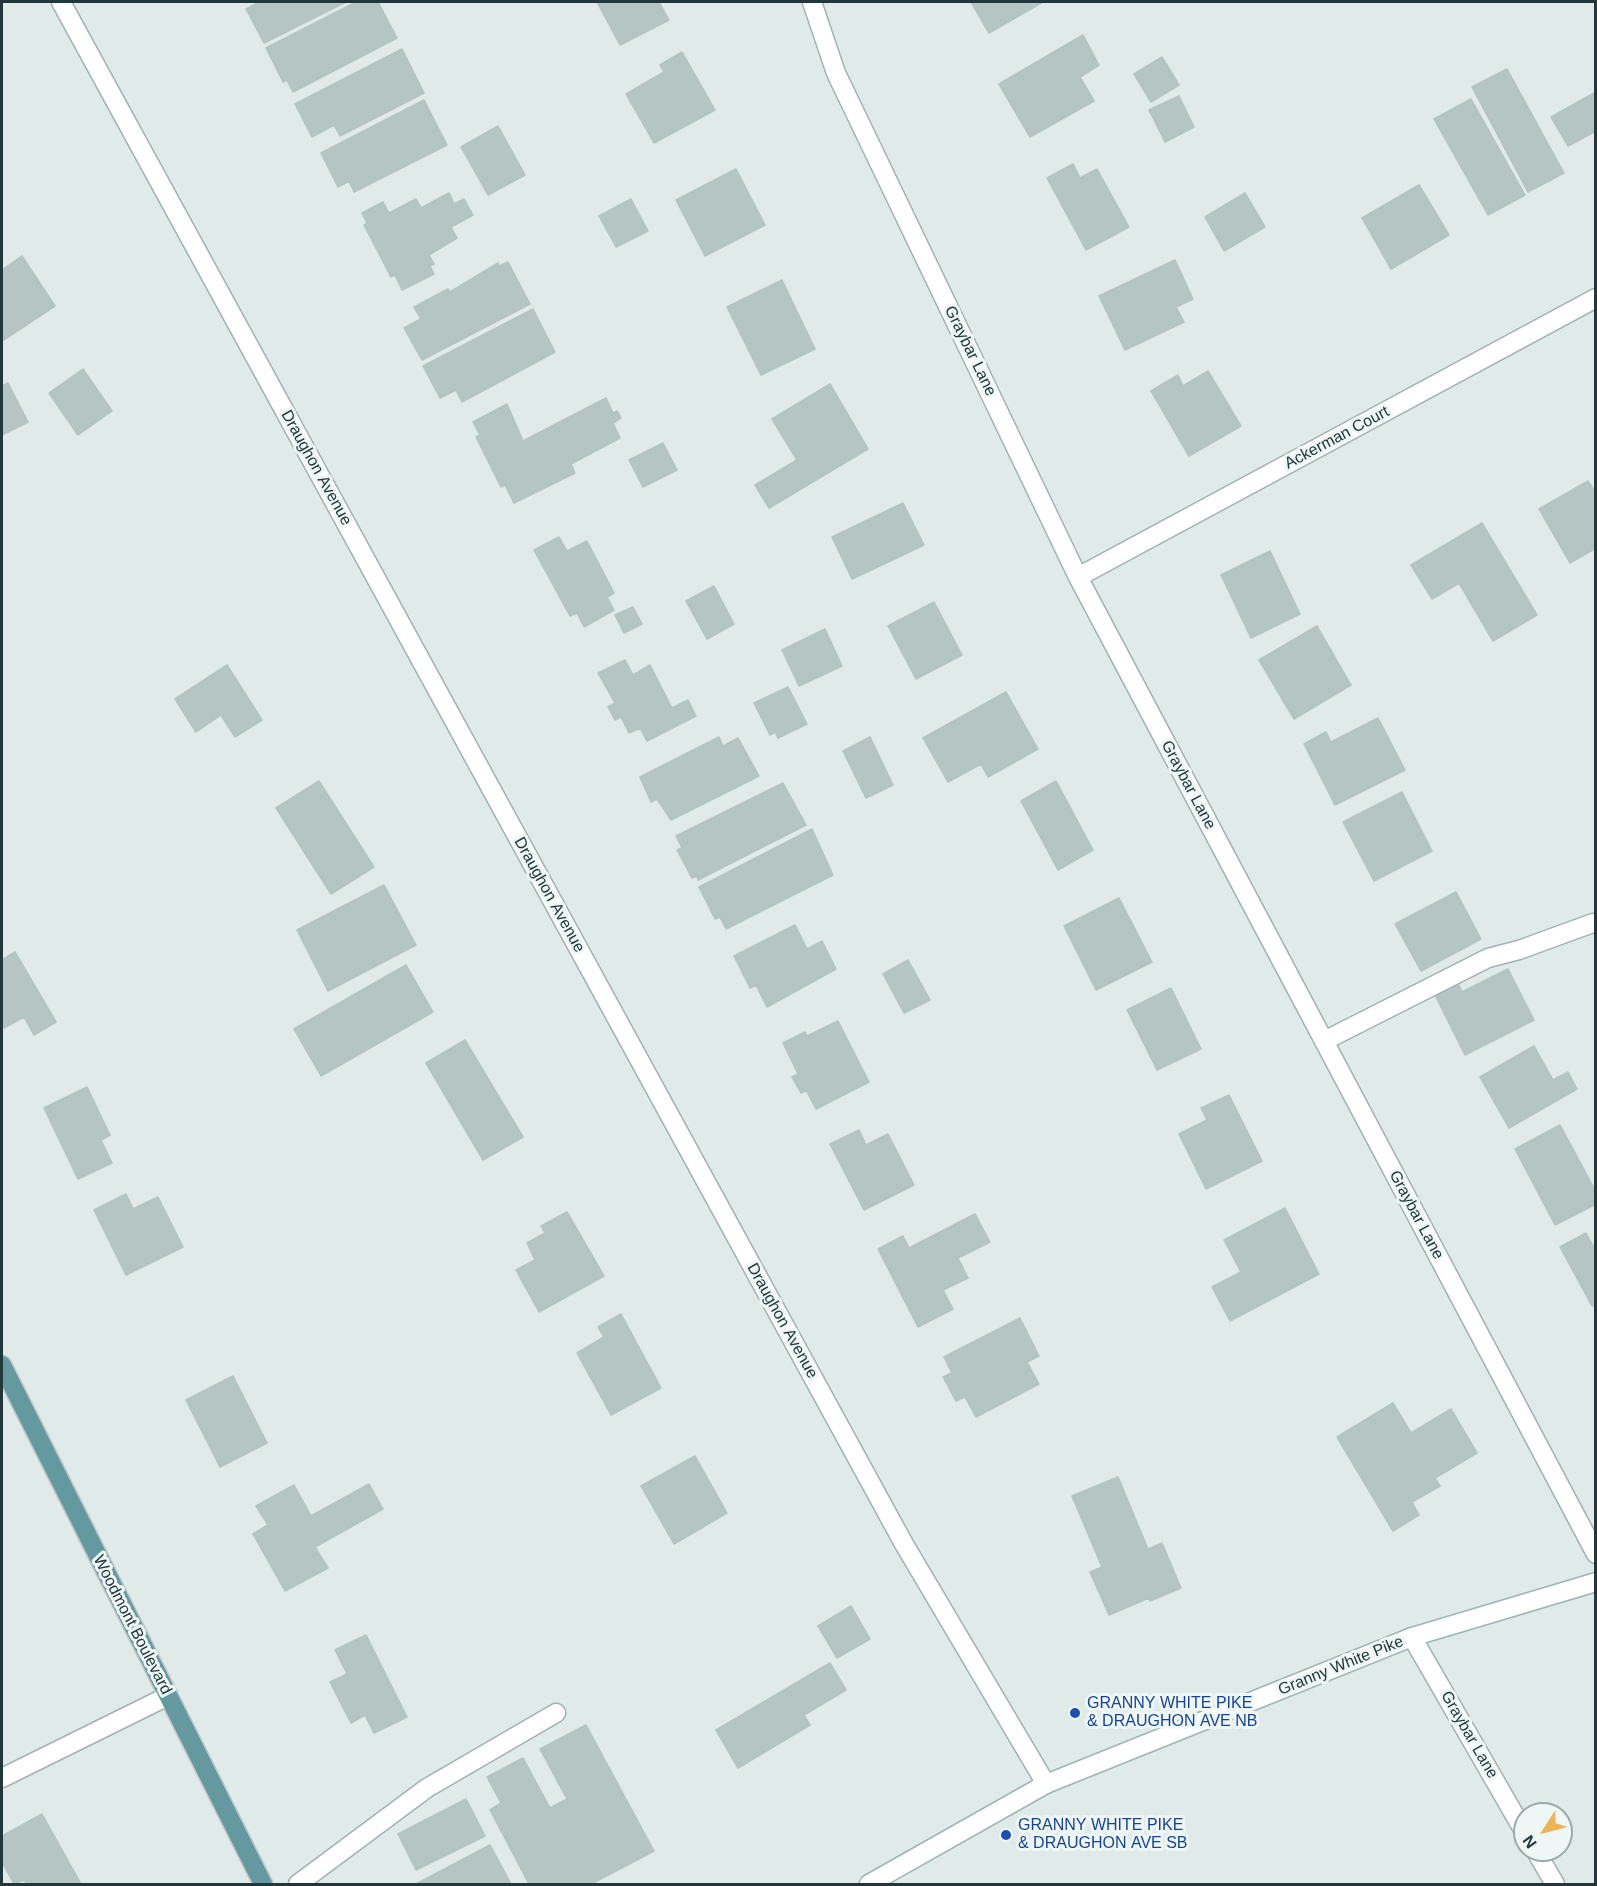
<!DOCTYPE html>
<style>
body{margin:0}
#map{position:relative;width:1597px;height:1886px;overflow:hidden;background:#dfeae9;font-family:Arial,sans-serif}
canvas{display:block}
.frame{position:absolute;inset:0;border:3px solid #21373a;pointer-events:none}
.north{position:absolute;left:1513px;top:1802px;width:60px;height:60px;box-sizing:border-box;background:#eff7f6;border:2px solid #9daaab;border-radius:50%;rotate:234deg;font-size:16px;font-weight:700;line-height:24px;text-align:center;color:#21373a}
.north::after{content:'';display:block;margin:auto;width:21px;height:27px;background:#efb358;clip-path:polygon(50% 0,100% 100%,50% 72%,0 100%)}
</style>
<div id="map">
<canvas width="1597" height="1886"></canvas>
<div class="frame"></div>
<div class="north">N</div>
</div>
<script>
const context = document.querySelector('canvas').getContext('2d');
context.lineJoin = 'round';
function paint(path, color) {
  context.fillStyle = color;
  context.fill(path, 'evenodd');
}
function strokePath(path, color, width, dash) {
  context.strokeStyle = color;
  context.lineWidth = width;
  context.lineCap = dash ? 'butt' : 'round';
  context.setLineDash(dash || []);
  context.stroke(path);
}
function label(font, color, halo, rows, align = 'center') {
  context.font = font + ' Arial,sans-serif';
  context.lineWidth = 6;
  context.setLineDash([]);
  context.textBaseline = 'middle';
  context.strokeStyle = halo;
  context.fillStyle = color;
  for (const [text, x, y, turn = 0] of rows) {
    context.save();
    context.translate(x, y);
    context.rotate((+turn || 0) * Math.PI / 180);
    context.textAlign = isNaN(turn) ? turn : align;
    if (halo) context.strokeText(text, 0, 0);
    context.fillText(text, 0, 0);
    context.restore();
  }
}
const building = new Path2D(`
 M 257,2 L 346,2 L 264,43 L 246,9 L 258,3 Z
 M 356,2 L 378,2 L 397,38 L 293,92 L 287,80 L 283,82 L 266,48 Z
 M 597,2 L 659,2 L 669,20 L 620,45 Z
 M 971,2 L 1043,2 L 989,33 Z
 M 1083,35 L 1099,65 L 1080,77 L 1094,101 L 1030,137 L 999,84 Z
 M 402,49 L 424,93 L 340,136 L 334,125 L 312,137 L 295,104 Z
 M 682,52 L 715,110 L 654,143 L 626,94 L 664,72 L 660,65 Z
 M 1162,57 L 1179,85 L 1151,102 L 1134,74 Z
 M 1507,69 L 1564,173 L 1528,192 L 1472,87 Z
 M 1596,92 L 1596,131 L 1568,146 L 1551,117 Z
 M 1179,96 L 1194,127 L 1165,142 L 1149,110 Z
 M 1471,99 L 1525,195 L 1488,215 L 1434,119 Z
 M 424,100 L 447,145 L 354,192 L 349,181 L 338,187 L 321,153 Z
 M 498,126 L 525,175 L 488,195 L 461,147 Z
 M 1073,164 L 1080,178 L 1097,169 L 1129,227 L 1086,250 L 1047,178 Z
 M 736,169 L 765,225 L 705,256 L 676,200 Z
 M 1419,185 L 1449,235 L 1391,269 L 1362,218 Z
 M 449,193 L 454,204 L 464,199 L 473,215 L 451,227 L 457,238 L 429,255 L 434,264 L 430,266 L 434,274 L 402,290 L 395,275 L 391,277 L 364,225 L 367,223 L 362,213 L 383,202 L 389,213 L 416,199 L 421,208 Z
 M 1245,193 L 1265,227 L 1224,251 L 1205,217 Z
 M 631,199 L 648,231 L 616,247 L 599,216 Z
 M 22,256 L 55,306 L 2,341 L 2,270 Z
 M 1175,260 L 1193,299 L 1176,307 L 1184,322 L 1125,350 L 1099,296 Z
 M 508,262 L 530,304 L 422,360 L 404,328 L 421,319 L 414,307 L 448,289 L 450,292 L 498,263 L 499,266 Z
 M 782,280 L 815,349 L 761,375 L 727,307 Z
 M 533,309 L 555,352 L 462,402 L 456,390 L 440,398 L 423,366 Z
 M 83,369 L 112,411 L 78,435 L 49,393 Z
 M 1208,371 L 1241,426 L 1189,456 L 1151,391 L 1178,375 L 1183,386 Z
 M 8,383 L 28,422 L 2,435 L 2,386 Z
 M 830,384 L 868,449 L 769,508 L 755,485 L 797,460 L 772,419 Z
 M 606,398 L 613,413 L 617,411 L 621,418 L 613,423 L 620,438 L 571,464 L 575,473 L 514,503 L 505,485 L 501,487 L 476,437 L 480,435 L 473,422 L 507,404 L 523,441 Z
 M 663,443 L 677,470 L 643,487 L 629,460 Z
 M 1588,481 L 1596,493 L 1596,548 L 1570,563 L 1539,509 Z
 M 903,503 L 924,545 L 852,579 L 832,537 Z
 M 1482,523 L 1537,615 L 1493,641 L 1459,583 L 1432,599 L 1411,565 Z
 M 559,537 L 567,551 L 587,541 L 614,593 L 607,597 L 614,610 L 584,627 L 577,613 L 570,616 L 534,550 Z
 M 1270,551 L 1300,614 L 1251,638 L 1221,575 Z
 M 714,586 L 734,624 L 707,639 L 686,601 Z
 M 934,602 L 962,655 L 916,679 L 888,626 Z
 M 633,607 L 642,624 L 624,633 L 615,615 Z
 M 1317,626 L 1351,685 L 1294,719 L 1259,660 Z
 M 825,629 L 842,666 L 799,686 L 782,650 Z
 M 625,660 L 633,675 L 650,665 L 672,708 L 688,700 L 696,716 L 647,741 L 640,728 L 629,733 L 621,717 L 615,720 L 608,707 L 615,703 L 598,673 Z
 M 227,665 L 262,720 L 235,737 L 221,715 L 196,732 L 175,699 Z
 M 788,687 L 807,724 L 778,738 L 775,732 L 770,735 L 754,703 Z
 M 1006,692 L 1038,749 L 988,777 L 981,764 L 948,782 L 923,738 Z
 M 1378,718 L 1405,770 L 1335,805 L 1304,744 L 1326,732 L 1331,742 Z
 M 719,737 L 723,746 L 738,738 L 759,776 L 671,820 L 657,799 L 651,802 L 640,777 Z
 M 870,737 L 893,785 L 866,798 L 843,751 Z
 M 319,781 L 374,867 L 331,894 L 276,808 Z
 M 1056,781 L 1093,850 L 1058,870 L 1021,801 Z
 M 783,783 L 806,825 L 698,880 L 697,876 L 692,878 L 677,850 L 682,848 L 676,836 Z
 M 1402,792 L 1432,851 L 1374,881 L 1343,822 Z
 M 812,829 L 833,875 L 726,929 L 720,917 L 715,919 L 699,887 Z
 M 384,885 L 416,945 L 328,991 L 297,930 Z
 M 1456,892 L 1481,939 L 1421,971 L 1395,924 Z
 M 1119,898 L 1152,962 L 1096,990 L 1064,926 Z
 M 795,925 L 807,949 L 822,941 L 836,969 L 767,1007 L 756,985 L 750,988 L 734,956 Z
 M 15,952 L 56,1022 L 34,1035 L 24,1017 L 4,1028 L 2,1023 L 2,960 Z
 M 908,960 L 930,1000 L 904,1013 L 883,974 Z
 M 406,965 L 433,1012 L 321,1076 L 294,1029 Z
 M 1508,969 L 1534,1020 L 1465,1055 L 1434,993 L 1457,981 L 1462,992 Z
 M 1171,988 L 1201,1049 L 1157,1070 L 1127,1010 Z
 M 838,1021 L 869,1082 L 816,1109 L 806,1090 L 801,1093 L 792,1077 L 798,1074 L 783,1043 L 805,1032 L 807,1036 Z
 M 465,1040 L 523,1137 L 483,1160 L 426,1063 Z
 M 1534,1046 L 1553,1080 L 1568,1072 L 1577,1089 L 1509,1128 L 1480,1077 Z
 M 87,1087 L 110,1135 L 101,1140 L 112,1163 L 78,1179 L 44,1108 Z
 M 1229,1095 L 1262,1161 L 1206,1189 L 1179,1134 L 1207,1120 L 1201,1108 Z
 M 1560,1125 L 1596,1192 L 1596,1204 L 1555,1225 L 1515,1149 Z
 M 859,1130 L 866,1145 L 888,1134 L 914,1185 L 864,1210 L 830,1144 Z
 M 126,1194 L 133,1209 L 158,1197 L 183,1247 L 126,1275 L 94,1210 Z
 M 1285,1208 L 1319,1274 L 1230,1321 L 1212,1287 L 1241,1272 L 1224,1240 Z
 M 567,1212 L 604,1276 L 539,1312 L 516,1270 L 535,1260 L 527,1243 L 545,1233 L 541,1226 Z
 M 975,1214 L 990,1242 L 958,1258 L 968,1278 L 943,1290 L 953,1309 L 918,1327 L 878,1249 L 903,1236 L 909,1248 Z
 M 1586,1233 L 1593,1246 L 1596,1245 L 1596,1304 L 1592,1306 L 1560,1247 Z
 M 621,1314 L 661,1388 L 611,1415 L 577,1353 L 604,1337 L 598,1327 Z
 M 1020,1318 L 1039,1356 L 1027,1362 L 1039,1384 L 976,1417 L 965,1397 L 956,1401 L 943,1377 L 952,1373 L 944,1357 Z
 M 233,1376 L 267,1443 L 220,1467 L 186,1400 Z
 M 1393,1403 L 1411,1433 L 1451,1409 L 1477,1453 L 1435,1478 L 1440,1486 L 1412,1502 L 1419,1515 L 1393,1531 L 1337,1437 Z
 M 695,1456 L 727,1513 L 674,1544 L 641,1486 Z
 M 1118,1477 L 1148,1549 L 1162,1543 L 1181,1588 L 1150,1601 L 1149,1598 L 1109,1615 L 1090,1572 L 1102,1567 L 1072,1496 Z
 M 369,1484 L 383,1509 L 315,1547 L 328,1568 L 285,1591 L 253,1534 L 268,1525 L 256,1506 L 294,1485 L 311,1516 Z
 M 851,1606 L 870,1639 L 837,1658 L 818,1626 Z
 M 366,1635 L 407,1717 L 374,1733 L 365,1715 L 351,1723 L 330,1682 L 347,1674 L 335,1650 Z
 M 830,1663 L 846,1690 L 804,1715 L 810,1725 L 738,1768 L 716,1730 Z
 M 586,1725 L 654,1851 L 591,1884 L 529,1884 L 490,1810 L 501,1803 L 487,1777 L 523,1758 L 550,1808 L 567,1799 L 540,1749 Z
 M 466,1799 L 485,1836 L 416,1870 L 398,1834 Z
 M 42,1814 L 81,1884 L 27,1884 L 24,1880 L 14,1884 L 2,1862 L 2,1836 Z
 M 490,1845 L 511,1884 L 416,1884 Z`);
const service = new Path2D(`
 M 1324,1041 L 1488,958 L 1519,950 L 1593,923
 M 2,1778 L 168,1696
 M 298,1884 L 427,1788 L 556,1713`);
const minor = new Path2D(`
 M 61,2 L 904,1544 L 1046,1784
 M 812,2 L 836,73 L 1078,577 L 1596,1554
 M 1078,577 L 1596,298
 M 1412,1637 L 1525,1833
 M 1535,1850 L 1555,1884`);
const secondary = new Path2D(`
 M 869,1884 L 1046,1784 L 1412,1637 L 1596,1582`);
const primary = new Path2D(`
 M 2,1365 L 263,1884`);
const markers = [
 [1075,1713,6,"#1a4fb4"],
 [1006,1835,6,"#1a4fb4"]
];
const streetNames = [
 ["Graybar Lane",970,351,64],
 ["Ackerman Court",1337,438,-28],
 ["Draughon Avenue",316,468,61],
 ["Graybar Lane",1188,785,62],
 ["Draughon Avenue",549,895,61],
 ["Graybar Lane",1416,1215,62],
 ["Draughon Avenue",782,1321,61],
 ["Woodmont Boulevard",132,1625,63],
 ["Granny White Pike",1341,1666,-22],
 ["Graybar Lane",1469,1735,60]
];
const transitNames = [
 ["GRANNY WHITE PIKE",1087,1704],
 ["& DRAUGHON AVE NB",1087,1722],
 ["GRANNY WHITE PIKE",1018,1826],
 ["& DRAUGHON AVE SB",1018,1844]
];
paint(building, '#b5c5c3');
strokePath(building, '#b2c3c2', 1.5);
strokePath(service, '#a2b1b1', 21);
strokePath(minor, '#a2b1b1', 21);
strokePath(secondary, '#9fb5b5', 21);
strokePath(primary, '#c1c7c8', 21);
strokePath(service, '#fff', 18);
strokePath(minor, '#fff', 18);
strokePath(secondary, '#fff', 18);
strokePath(primary, '#64999f', 18);
for (const [x, y, r, color] of markers) {
  const dot = new Path2D();
  dot.arc(x, y, r, 0, 2 * Math.PI);
  context.fillStyle = color;
  context.fill(dot);
  strokePath(dot, '#eff7f6', 2);
}
label('16px', '#21373a', '#eff7f6', streetNames);
label('16px', '#164399', '#eff7f6', transitNames, 'left');
</script>
